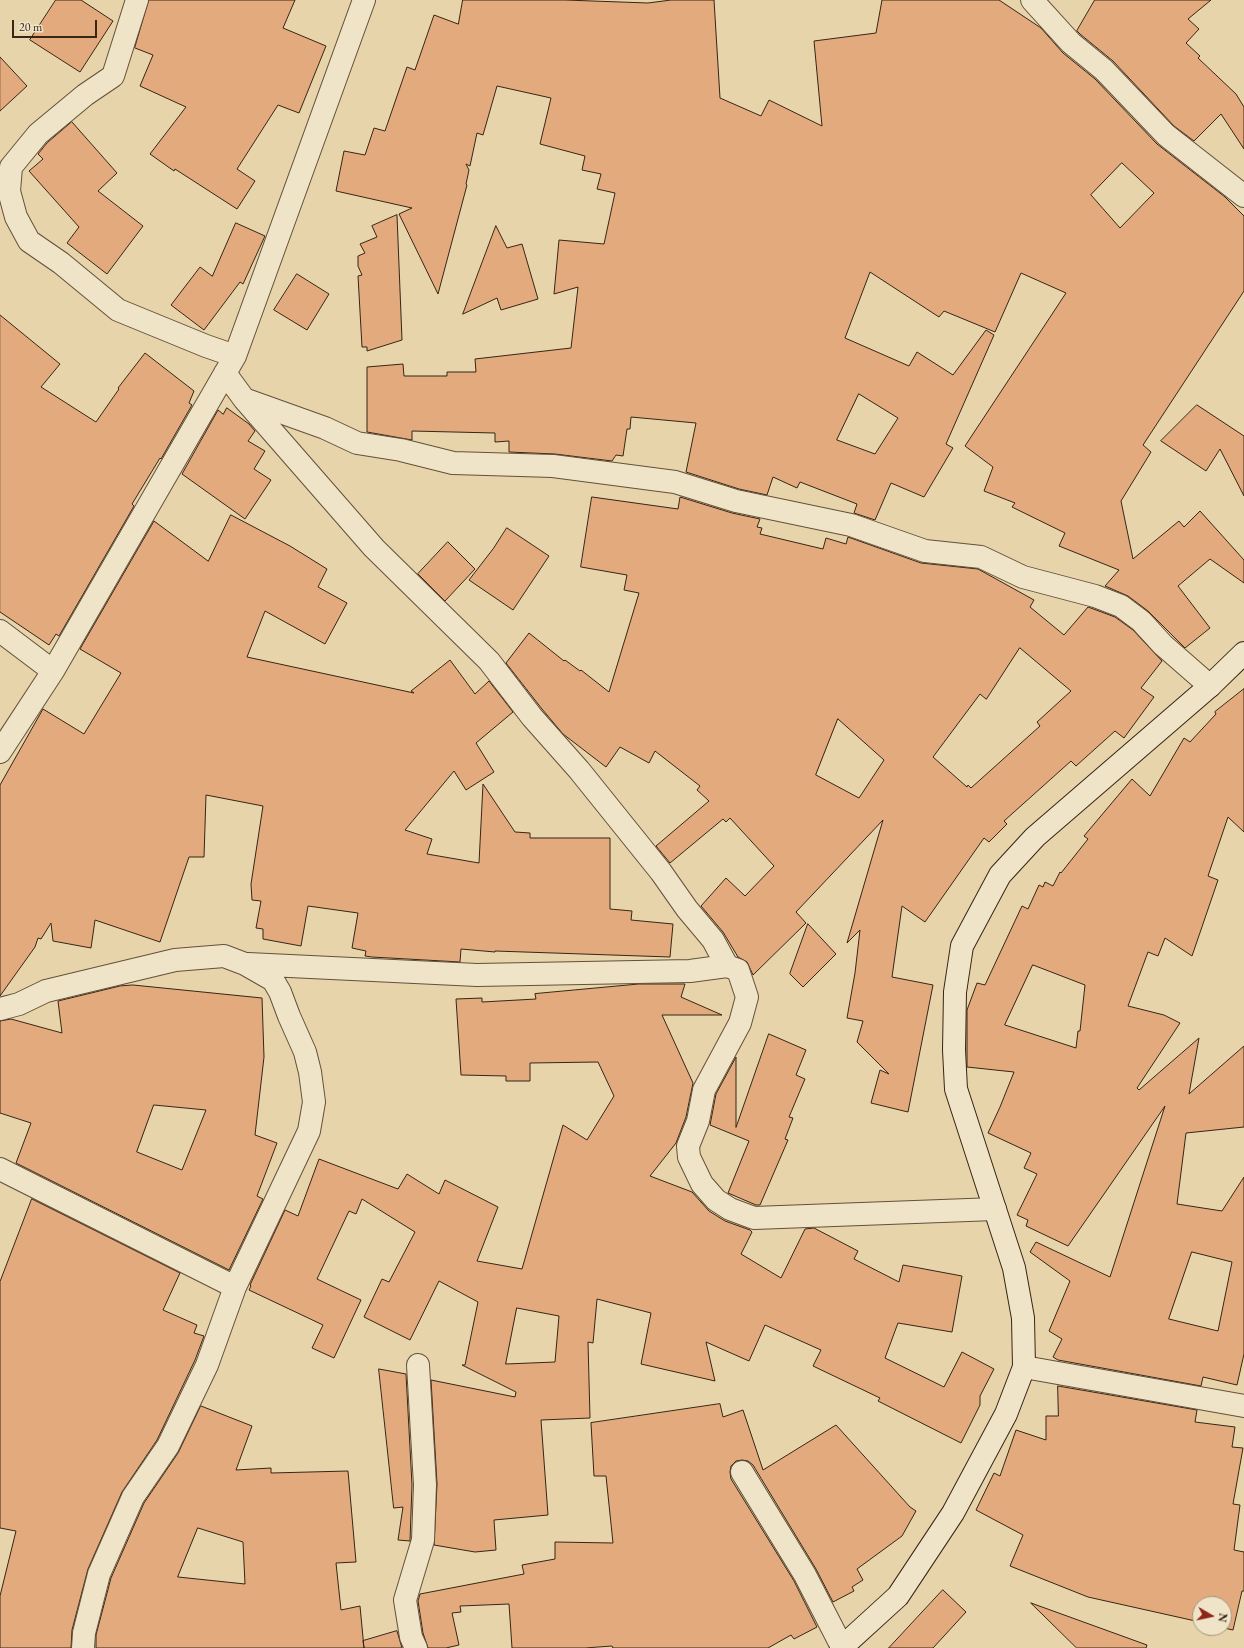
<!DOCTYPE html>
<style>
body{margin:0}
#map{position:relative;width:1244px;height:1648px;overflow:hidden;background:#e7d4ab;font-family:"EB Garamond",serif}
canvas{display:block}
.north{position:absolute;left:1192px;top:1596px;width:40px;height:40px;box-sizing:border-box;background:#efe3c8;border:1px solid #a59780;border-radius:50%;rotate:99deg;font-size:11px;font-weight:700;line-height:16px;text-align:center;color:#372515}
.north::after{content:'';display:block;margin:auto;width:14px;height:18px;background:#8f2418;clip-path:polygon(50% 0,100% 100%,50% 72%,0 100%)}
.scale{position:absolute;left:12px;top:20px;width:85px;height:18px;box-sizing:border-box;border:2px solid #372515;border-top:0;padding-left:5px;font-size:12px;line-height:14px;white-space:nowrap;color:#372515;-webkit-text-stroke:3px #efe3c8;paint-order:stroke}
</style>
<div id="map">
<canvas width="1244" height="1648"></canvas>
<div class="north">N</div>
<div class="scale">20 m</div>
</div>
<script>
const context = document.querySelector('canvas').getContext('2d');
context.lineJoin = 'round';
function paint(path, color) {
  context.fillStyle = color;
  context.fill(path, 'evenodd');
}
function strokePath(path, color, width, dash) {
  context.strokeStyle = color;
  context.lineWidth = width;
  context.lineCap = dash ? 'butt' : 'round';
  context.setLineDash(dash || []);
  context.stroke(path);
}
const building = new Path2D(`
 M 56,0 L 81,0 L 113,21 L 80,72 L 30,40 Z
 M 149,0 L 295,0 L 283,28 L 326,46 L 299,113 L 278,105 L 237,169 L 255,181 L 237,209 L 175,169 L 174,171 L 150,154 L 186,107 L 140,86 L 153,55 L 135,48 Z
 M 463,0 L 565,0 L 648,3 L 671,0 L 714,0 L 720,98 L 761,116 L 769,100 L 822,126 L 814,41 L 876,33 L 882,0 L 999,0 L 1041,28 L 1063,53 L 1095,79 L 1157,144 L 1225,197 L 1244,216 L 1244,291 L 1143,445 L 1151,452 L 1121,501 L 1133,559 L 1179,521 L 1184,527 L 1200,511 L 1244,560 L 1244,583 L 1210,559 L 1178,586 L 1210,628 L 1185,648 L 1148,611 L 1128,596 L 1105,586 L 1119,570 L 1059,546 L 1065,533 L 1012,507 L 1015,503 L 984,491 L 993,467 L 965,446 L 1066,293 L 1021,273 L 995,332 L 944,311 L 939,317 L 870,272 L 845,338 L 909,366 L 917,352 L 953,375 L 986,330 L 994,335 L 946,444 L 953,448 L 924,497 L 891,483 L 875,520 L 854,513 L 857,504 L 800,482 L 797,488 L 773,477 L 767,495 L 739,489 L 686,472 L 696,423 L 631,417 L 630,429 L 627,429 L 623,456 L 616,455 L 612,461 L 555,454 L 509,452 L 509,441 L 495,442 L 495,433 L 412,431 L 412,440 L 367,432 L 367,367 L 403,364 L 404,376 L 447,376 L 447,372 L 476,372 L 475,359 L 571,348 L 578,287 L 554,294 L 559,240 L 604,244 L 615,193 L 597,189 L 601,174 L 582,170 L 585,156 L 540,144 L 551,98 L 497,86 L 483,135 L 477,133 L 470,166 L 466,164 L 469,170 L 466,184 L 467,185 L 438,294 L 399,214 L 412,208 L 336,191 L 344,151 L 365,155 L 374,128 L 385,131 L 407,67 L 415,70 L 434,15 L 458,24 ZM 1122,163 L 1154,193 L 1120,228 L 1091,195 ZM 859,394 L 898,418 L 875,454 L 837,440 Z
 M 1095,0 L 1211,0 L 1188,19 L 1199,29 L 1186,43 L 1200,56 L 1198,58 L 1236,94 L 1244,107 L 1244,149 L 1221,114 L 1194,141 L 1174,126 L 1113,61 L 1080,34 L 1077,31 Z
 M 0,57 L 27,86 L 0,111 Z
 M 72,122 L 117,173 L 98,191 L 143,226 L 107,274 L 67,243 L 79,227 L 29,171 L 43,159 L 38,154 L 47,143 Z
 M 397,215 L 402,340 L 367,351 L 367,347 L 362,347 L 358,276 L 362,275 L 358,266 L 358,256 L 365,253 L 360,244 L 377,237 L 372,226 Z
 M 236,223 L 265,236 L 243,284 L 240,282 L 204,330 L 171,305 L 200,267 L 212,276 Z
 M 496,226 L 507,248 L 522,244 L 538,299 L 501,310 L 497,298 L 463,314 Z
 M 297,274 L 329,294 L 307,330 L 274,310 Z
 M 0,315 L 60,364 L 41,387 L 96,422 L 119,389 L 118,388 L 145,353 L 194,391 L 189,403 L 192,405 L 161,459 L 160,458 L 132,504 L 134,506 L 59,636 L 56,634 L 49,645 L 0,612 Z
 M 1197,405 L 1244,436 L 1244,496 L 1220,449 L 1206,471 L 1161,441 Z
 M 227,408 L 249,424 L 255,431 L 248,441 L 265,451 L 254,469 L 271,480 L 245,519 L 182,474 L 218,410 L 223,414 Z
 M 592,497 L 678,509 L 680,497 L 732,513 L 760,519 L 757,527 L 762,528 L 760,534 L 823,549 L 826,538 L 846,544 L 848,537 L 921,563 L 978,569 L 1034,600 L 1030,607 L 1064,635 L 1088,607 L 1115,617 L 1133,630 L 1162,661 L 1141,688 L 1154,697 L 1124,738 L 1115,731 L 1076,766 L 1071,761 L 1004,821 L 1007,824 L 989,842 L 984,838 L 925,922 L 902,906 L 892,977 L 933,985 L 908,1112 L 871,1103 L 880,1070 L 889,1074 L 857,1042 L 863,1021 L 847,1018 L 855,973 L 860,930 L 847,943 L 883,820 L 796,912 L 806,923 L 753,975 L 747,962 L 738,957 L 723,932 L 701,906 L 726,878 L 745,896 L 774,866 L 730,818 L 726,822 L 723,819 L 670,863 L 656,846 L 709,801 L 697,790 L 700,786 L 655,751 L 649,763 L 620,747 L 606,767 L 563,734 L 542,709 L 506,663 L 529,633 L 564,661 L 565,660 L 580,671 L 581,670 L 609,692 L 639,593 L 624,590 L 627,575 L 581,567 ZM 1020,648 L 1071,691 L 1037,722 L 1040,726 L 971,788 L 968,785 L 967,787 L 933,757 L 980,694 L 986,699 ZM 838,719 L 884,760 L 859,798 L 816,775 Z
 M 231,515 L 290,546 L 327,569 L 318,587 L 347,603 L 325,644 L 265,611 L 247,657 L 414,693 L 411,691 L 450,660 L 475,694 L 489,681 L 513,712 L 476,743 L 494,772 L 466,790 L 454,771 L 405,830 L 432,839 L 427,854 L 479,863 L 483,784 L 515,832 L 530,833 L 530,838 L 610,838 L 610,909 L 632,911 L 631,920 L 673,924 L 670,957 L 495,951 L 495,952 L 461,949 L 460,962 L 372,957 L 365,956 L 366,951 L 352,948 L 358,913 L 308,906 L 301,946 L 263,939 L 263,929 L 256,928 L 261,901 L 252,900 L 251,884 L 263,806 L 206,795 L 204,857 L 189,857 L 160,942 L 95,920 L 91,948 L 53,941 L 51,923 L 41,939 L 38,938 L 35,947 L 0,996 L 0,785 L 43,709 L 84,734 L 121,673 L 80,649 L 154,521 L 208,561 Z
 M 507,528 L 549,556 L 513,610 L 469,580 L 493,549 Z
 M 448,542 L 475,569 L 445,601 L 418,574 Z
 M 1244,689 L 1244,832 L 1228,817 L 1208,876 L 1218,880 L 1192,956 L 1165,938 L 1158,956 L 1148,952 L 1128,1006 L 1164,1015 L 1180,1023 L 1137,1088 L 1139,1090 L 1199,1038 L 1189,1094 L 1244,1046 L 1244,1127 L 1186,1133 L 1177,1204 L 1222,1211 L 1244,1177 L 1244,1354 L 1237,1385 L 1203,1377 L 1201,1386 L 1058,1360 L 1053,1357 L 1062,1339 L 1049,1331 L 1070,1281 L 1030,1252 L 1036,1242 L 1110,1277 L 1165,1106 L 1068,1246 L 1026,1226 L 1028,1220 L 1017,1215 L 1037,1174 L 1024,1168 L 1031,1153 L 988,1133 L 1000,1107 L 1014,1072 L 967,1067 L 967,1010 L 977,983 L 985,985 L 1022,906 L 1028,909 L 1039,885 L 1043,887 L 1045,882 L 1053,886 L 1060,872 L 1061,873 L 1088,839 L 1084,836 L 1132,779 L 1150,796 L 1184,738 L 1190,742 L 1216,714 L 1215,712 ZM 1033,965 L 1085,985 L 1080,1031 L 1078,1031 L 1076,1048 L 1005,1025 ZM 1192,1252 L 1232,1262 L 1218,1331 L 1169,1319 Z
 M 808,924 L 836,954 L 803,987 L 790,974 Z
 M 639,984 L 685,984 L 681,997 L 722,1015 L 662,1015 L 693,1083 L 686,1117 L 676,1143 L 650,1176 L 692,1192 L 709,1211 L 725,1221 L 750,1230 L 752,1232 L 741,1254 L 781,1278 L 805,1229 L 814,1228 L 858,1251 L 854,1259 L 899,1282 L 903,1265 L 962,1276 L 952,1332 L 898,1323 L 885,1358 L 944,1387 L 962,1352 L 994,1369 L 980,1396 L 980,1405 L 961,1443 L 878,1401 L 880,1398 L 813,1366 L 821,1350 L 765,1325 L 749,1361 L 706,1342 L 715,1381 L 641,1364 L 651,1313 L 597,1299 L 593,1343 L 588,1342 L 590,1418 L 541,1420 L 548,1515 L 494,1520 L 496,1550 L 475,1552 L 434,1545 L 437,1484 L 431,1380 L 515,1397 L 516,1392 L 462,1365 L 465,1365 L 478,1302 L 439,1281 L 410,1340 L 364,1317 L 382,1279 L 389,1282 L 415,1232 L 362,1199 L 356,1214 L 349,1211 L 317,1279 L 361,1300 L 334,1358 L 312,1348 L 323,1325 L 249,1290 L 251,1286 L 250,1285 L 285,1210 L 298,1216 L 319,1159 L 398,1189 L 407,1174 L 439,1194 L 445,1180 L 498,1207 L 477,1261 L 522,1269 L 563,1125 L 587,1140 L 614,1096 L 598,1062 L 530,1063 L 530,1081 L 506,1081 L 506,1076 L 461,1075 L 456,999 L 482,998 L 482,1002 L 536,999 L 535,994 ZM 517,1308 L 559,1316 L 555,1362 L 506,1364 Z
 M 133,985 L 262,998 L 264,1057 L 255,1135 L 277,1143 L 257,1196 L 263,1199 L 229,1270 L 16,1163 L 31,1123 L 0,1113 L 0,1021 L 11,1019 L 62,1033 L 58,1001 L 120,986 ZM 154,1105 L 206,1110 L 182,1170 L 137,1152 Z
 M 769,1034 L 806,1050 L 796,1075 L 805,1079 L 789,1117 L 793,1118 L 785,1139 L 788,1140 L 760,1205 L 756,1205 L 728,1193 L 749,1141 L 710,1125 L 716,1094 L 736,1057 L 736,1127 Z
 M 32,1199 L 180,1273 L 163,1310 L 197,1325 L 194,1333 L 204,1336 L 195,1360 L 157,1440 L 122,1492 L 88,1569 L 72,1630 L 71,1648 L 0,1648 L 0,1596 L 16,1531 L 0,1528 L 0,1282 Z
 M 379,1369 L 406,1374 L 412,1485 L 410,1541 L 398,1540 L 403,1507 L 394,1508 Z
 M 1058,1386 L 1197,1410 L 1195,1422 L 1235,1427 L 1232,1447 L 1243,1448 L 1233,1504 L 1240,1505 L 1234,1550 L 1244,1552 L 1244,1591 L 1242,1591 L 1233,1630 L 1224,1628 L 1224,1604 L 1200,1604 L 1200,1622 L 1088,1597 L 1010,1566 L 1023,1535 L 976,1510 L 994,1473 L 1000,1476 L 1016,1430 L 1046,1440 L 1046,1416 L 1058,1416 Z
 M 720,1404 L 723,1417 L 743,1410 L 763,1470 L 836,1425 L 910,1507 L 916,1511 L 902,1536 L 857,1569 L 863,1580 L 852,1587 L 854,1591 L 833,1602 L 816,1569 L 753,1465 L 748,1461 L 742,1460 L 736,1461 L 731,1466 L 730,1472 L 731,1479 L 794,1581 L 817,1627 L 794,1639 L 791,1635 L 768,1648 L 613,1648 L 612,1646 L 585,1648 L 512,1648 L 509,1604 L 460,1606 L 461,1612 L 452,1613 L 459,1645 L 446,1648 L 428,1648 L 423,1633 L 418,1601 L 420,1594 L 524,1574 L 522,1565 L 555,1559 L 555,1542 L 613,1543 L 606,1476 L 594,1476 L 591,1423 Z
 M 201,1406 L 252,1426 L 236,1470 L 271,1468 L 271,1473 L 348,1471 L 356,1562 L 336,1563 L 341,1610 L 360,1606 L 364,1648 L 96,1648 L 96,1635 L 111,1578 L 144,1503 L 178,1453 ZM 198,1528 L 243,1542 L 245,1584 L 178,1577 Z
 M 943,1590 L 966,1612 L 933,1648 L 889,1648 Z
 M 1031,1603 L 1147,1645 L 1146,1648 L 1077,1648 Z
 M 397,1631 L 402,1648 L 364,1648 L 363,1641 Z`);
const street = new Path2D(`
 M 137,0 L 113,76 L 85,95 L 38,134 L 11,167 L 9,191 L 16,217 L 29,241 L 61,263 L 118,310 L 206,346 L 235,356
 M 1032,0 L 1071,43 L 1104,70 L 1166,135 L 1244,196
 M 225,373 L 244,399 L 325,428 L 357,443 L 401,450 L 453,463 L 553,466 L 675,482 L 736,501 L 851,525 L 925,551 L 981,557 L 1023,577 L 1095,596 L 1121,606 L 1141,621 L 1163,645 L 1210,686
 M 244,399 L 374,548 L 489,661 L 532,717 L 579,770 L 661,872 L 687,909 L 713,940 L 727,966 L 738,970 L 747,997 L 740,1023 L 704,1090 L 698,1121 L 688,1146 L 689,1157 L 702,1184 L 716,1200 L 730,1209 L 754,1218 L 995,1209
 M 0,631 L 53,671
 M 0,752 L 53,671 L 235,356 L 364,0
 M 248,964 L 477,975 L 690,971 L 727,966
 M 0,1009 L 19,1004 L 46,991 L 175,960 L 224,956 L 245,964 L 273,980 L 280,992 L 289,1016 L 305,1052 L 310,1072 L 314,1102 L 309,1131 L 235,1287 L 207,1365 L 168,1446 L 133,1497 L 99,1574 L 84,1633 L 83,1648
 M 0,1169 L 235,1287
 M 1024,1367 L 1244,1406
 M 742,1472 L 805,1575 L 842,1647
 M 416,1648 L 411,1637 L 405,1600 L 423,1540 L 425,1485 L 418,1365`);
const secondary = new Path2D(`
 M 841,1648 L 898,1596 L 953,1513 L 1006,1414 L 1024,1367 L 1023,1318 L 1014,1268 L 956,1089 L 954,1050 L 955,992 L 962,946 L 1000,875 L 1035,837 L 1210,686 L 1244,653`);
paint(building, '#e2aa7d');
strokePath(building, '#372515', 1);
strokePath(street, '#63513a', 24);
strokePath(secondary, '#372515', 24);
strokePath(street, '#efe3c8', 22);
strokePath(secondary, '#efe3c8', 22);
</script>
